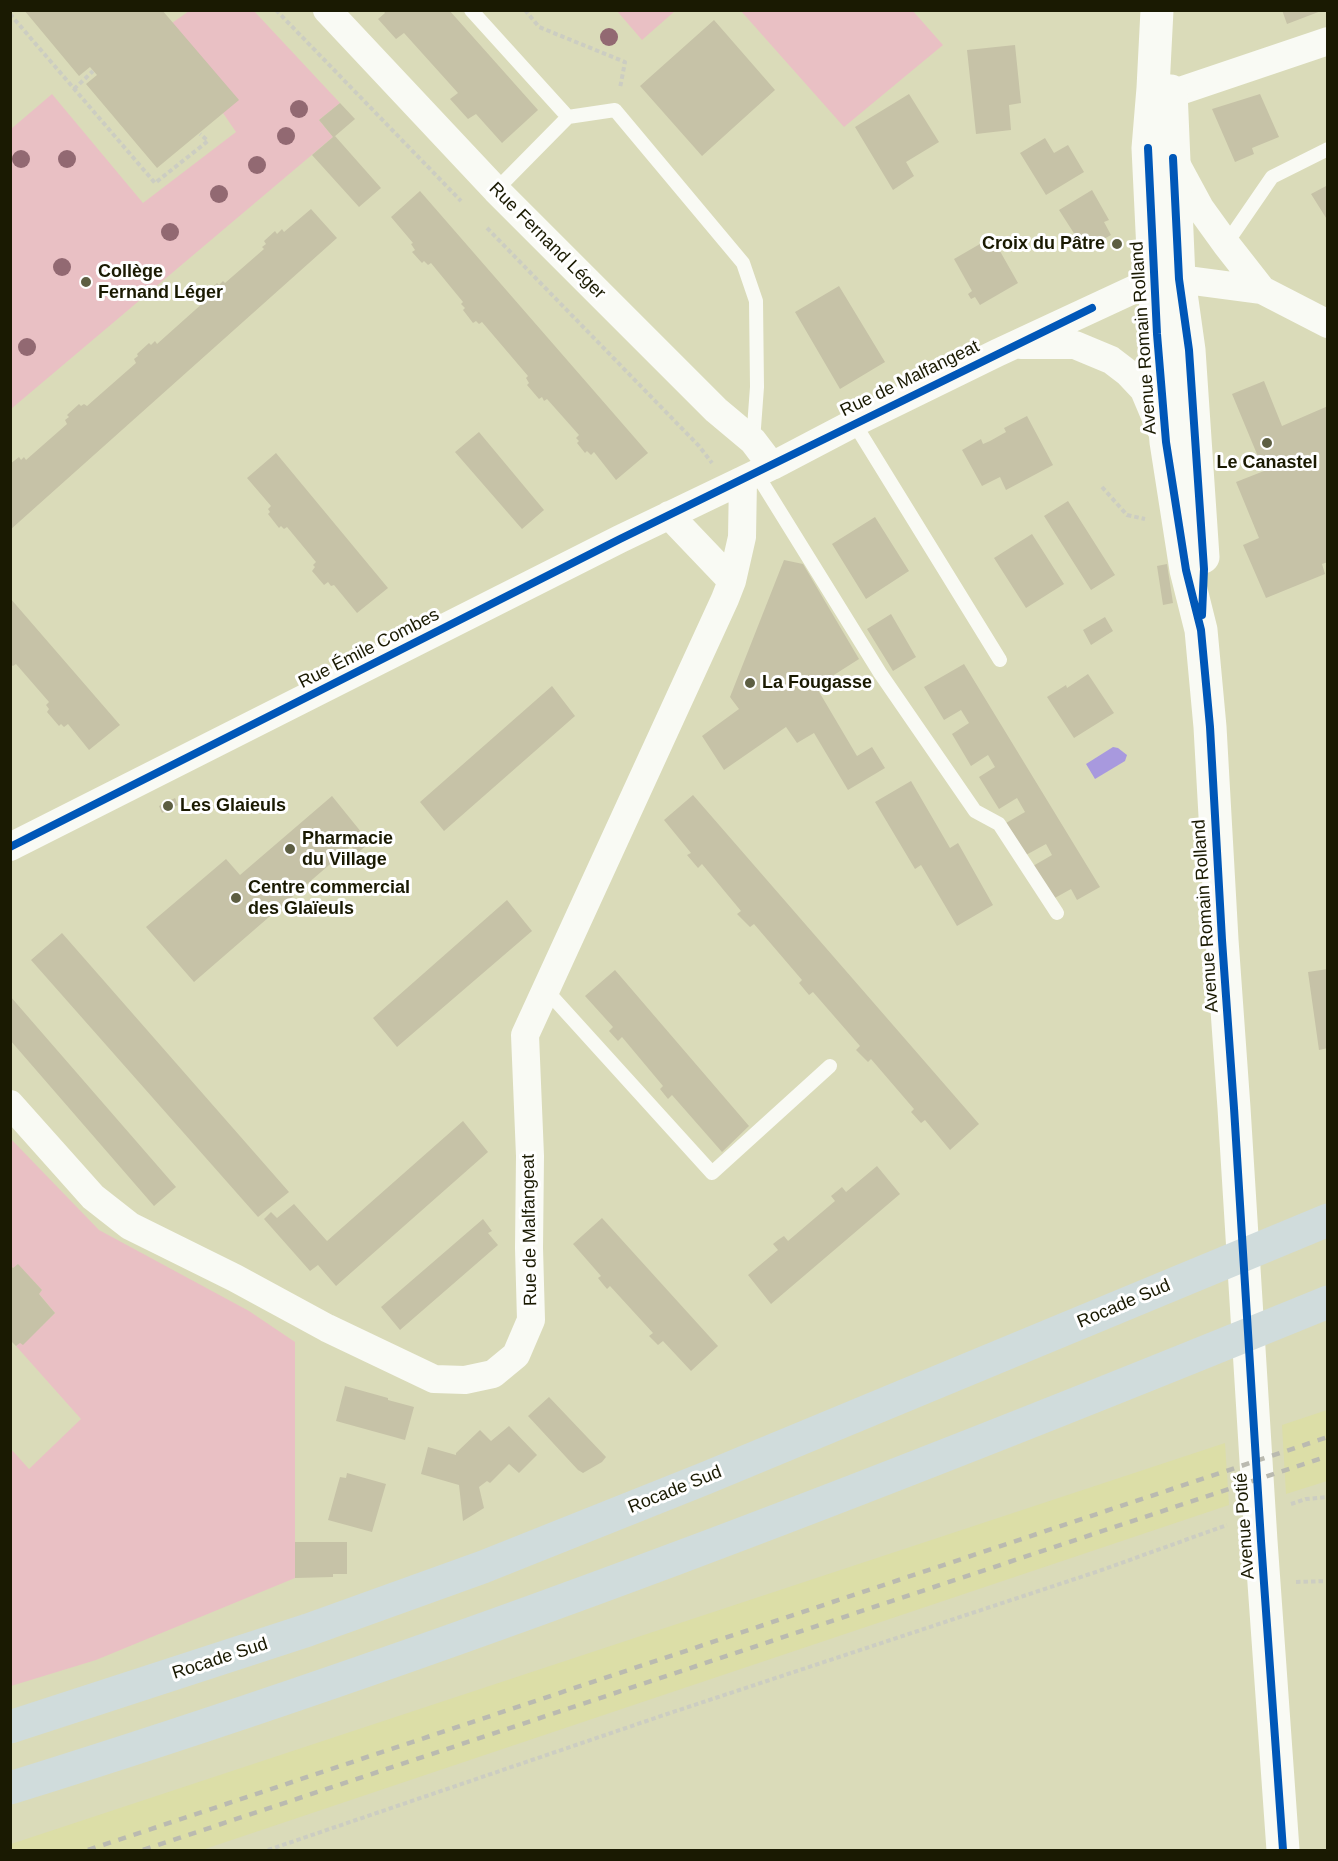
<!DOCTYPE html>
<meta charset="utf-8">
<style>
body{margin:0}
#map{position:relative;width:1338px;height:1861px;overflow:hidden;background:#dadbb9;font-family:Helvetica,sans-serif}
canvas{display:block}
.frame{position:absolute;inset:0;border:12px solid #1a1a02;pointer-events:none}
</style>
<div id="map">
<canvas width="1338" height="1861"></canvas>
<div class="frame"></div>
</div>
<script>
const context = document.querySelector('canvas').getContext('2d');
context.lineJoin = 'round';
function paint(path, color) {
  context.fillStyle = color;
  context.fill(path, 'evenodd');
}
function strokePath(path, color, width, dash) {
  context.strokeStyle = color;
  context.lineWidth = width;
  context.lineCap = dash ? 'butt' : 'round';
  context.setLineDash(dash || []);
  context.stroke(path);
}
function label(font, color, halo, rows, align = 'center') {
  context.font = font + ' Helvetica,sans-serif';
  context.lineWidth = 6;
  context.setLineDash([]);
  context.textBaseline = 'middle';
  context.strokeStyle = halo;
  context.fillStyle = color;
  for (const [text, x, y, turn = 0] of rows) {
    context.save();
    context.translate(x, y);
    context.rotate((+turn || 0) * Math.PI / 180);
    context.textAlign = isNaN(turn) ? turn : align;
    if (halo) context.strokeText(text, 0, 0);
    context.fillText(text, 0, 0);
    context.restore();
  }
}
const built = new Path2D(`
 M 1327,1410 L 1327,1481 L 1286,1494 L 1282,1425 Z
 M 1225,1443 L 1229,1505 L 202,1850 L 11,1850 L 11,1844 Z`);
const green = new Path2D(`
 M 189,11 L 254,11 L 340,103 L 319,120 L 333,137 L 11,409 L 10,206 L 12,205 L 10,203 L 11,129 L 52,94 L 143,203 L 236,132 L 223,113 L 172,23 Z
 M 617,11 L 675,11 L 642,40 Z
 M 741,11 L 913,11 L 943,45 L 844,127 Z
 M 10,1138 L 99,1230 L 249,1311 L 295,1342 L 295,1578 L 96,1660 L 11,1686 L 11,1449 L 29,1469 L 81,1419 L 16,1346 L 20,1343 L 23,1344 L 55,1313 L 39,1294 L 42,1290 L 18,1265 L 13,1268 L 11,1265 Z`);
const water = new Path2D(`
 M 1113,747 L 1118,748 L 1127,755 L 1125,761 L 1095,779 L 1086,764 Z`);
const building = new Path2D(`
 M 24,10 L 162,10 L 239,100 L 157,168 L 86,84 L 97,75 L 90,67 L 79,76 Z
 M 383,10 L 449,10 L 538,110 L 502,143 L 476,114 L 468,119 L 450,99 L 458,93 L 404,33 L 396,39 L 378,19 L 385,13 Z
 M 1282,10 L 1321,10 L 1321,11 L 1287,24 Z
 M 714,20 L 775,90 L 702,156 L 640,86 Z
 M 1015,45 L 1021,103 L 1009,105 L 1011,130 L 976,134 L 967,50 Z
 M 909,94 L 939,142 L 906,162 L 914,176 L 893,190 L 855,127 Z
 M 1260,94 L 1279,137 L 1252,148 L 1254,154 L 1235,162 L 1212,109 Z
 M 340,103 L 355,119 L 334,137 L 335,136 L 381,188 L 359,207 L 312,155 L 333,137 L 319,120 Z
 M 1045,138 L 1054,153 L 1068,145 L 1084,172 L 1046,195 L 1020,153 Z
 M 1328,185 L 1328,221 L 1311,194 Z
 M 1092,190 L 1109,220 L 1104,222 L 1111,235 L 1088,248 L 1081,236 L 1077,238 L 1059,210 Z
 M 420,191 L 648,453 L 616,480 L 594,452 L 591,455 L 587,451 L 585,453 L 577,443 L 579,441 L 576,438 L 579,435 L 547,399 L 544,401 L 542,397 L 539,399 L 527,385 L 529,383 L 526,378 L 528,376 L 482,322 L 479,324 L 476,321 L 473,323 L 463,310 L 465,308 L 461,304 L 463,302 L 431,263 L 428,265 L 424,261 L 422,263 L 412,252 L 415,250 L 411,244 L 413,243 L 391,217 Z
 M 311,209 L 337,238 L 10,530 L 10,464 L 19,457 L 21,460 L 24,457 L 26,460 L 67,424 L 65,420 L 69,417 L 67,415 L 79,404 L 81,406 L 84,404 L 87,406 L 136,363 L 134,359 L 138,356 L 137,354 L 149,343 L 151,345 L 155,341 L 157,344 L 204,302 L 202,300 L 207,296 L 205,294 L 217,283 L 219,285 L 223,281 L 225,283 L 264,249 L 262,247 L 266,244 L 264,241 L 275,231 L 277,234 L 282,229 L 284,232 Z
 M 992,237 L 1018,283 L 980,305 L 975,297 L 971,299 L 968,294 L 972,291 L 954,259 Z
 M 839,286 L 885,362 L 840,389 L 795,312 Z
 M 1264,381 L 1282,426 L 1328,406 L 1328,562 L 1322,564 L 1325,574 L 1266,598 L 1243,545 L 1259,538 L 1236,482 L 1264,471 L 1232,394 Z
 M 1027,416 L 1053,465 L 1006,490 L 1000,477 L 982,486 L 962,450 L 981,439 L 983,444 L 990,441 L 1006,432 L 1004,428 Z
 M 479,432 L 544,510 L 522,529 L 455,452 Z
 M 276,453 L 388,588 L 357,613 L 334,585 L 331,586 L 328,582 L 324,585 L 312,571 L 315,567 L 313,565 L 316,562 L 287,527 L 284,529 L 281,526 L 279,528 L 268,514 L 270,512 L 268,509 L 271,506 L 247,478 Z
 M 1068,501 L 1115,575 L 1091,590 L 1044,516 Z
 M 875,517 L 909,571 L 866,599 L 832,544 Z
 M 1032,534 L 1064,584 L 1026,608 L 994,558 Z
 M 784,560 L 803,564 L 859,659 L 826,680 L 829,684 L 818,690 L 857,756 L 872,747 L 885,768 L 848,790 L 814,733 L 797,743 L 786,727 L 724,770 L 702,736 L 739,709 L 730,697 Z
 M 1167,564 L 1173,603 L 1163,605 L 1157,566 Z
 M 10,598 L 120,725 L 89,750 L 68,724 L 64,727 L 61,724 L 59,726 L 47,712 L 49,709 L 46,705 L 49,702 L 16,664 L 13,666 L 10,664 Z
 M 891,614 L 916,657 L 893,671 L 867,629 Z
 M 1105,617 L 1113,631 L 1091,645 L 1083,630 Z
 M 964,664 L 1100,887 L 1077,900 L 1071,889 L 1053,899 L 1033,866 L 1052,855 L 1046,844 L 1026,855 L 1006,823 L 1025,812 L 1017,798 L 999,809 L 979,777 L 995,767 L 988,755 L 971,766 L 952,734 L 969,723 L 961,710 L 944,720 L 924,687 Z
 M 1088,674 L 1114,713 L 1074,738 L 1047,697 L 1066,685 L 1067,688 Z
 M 552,686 L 575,716 L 444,831 L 420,802 Z
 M 911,781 L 950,848 L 958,843 L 993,905 L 957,926 L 921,865 L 915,869 L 875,802 Z
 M 693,795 L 979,1124 L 950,1150 L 925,1120 L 921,1123 L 911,1112 L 914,1109 L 871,1059 L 868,1062 L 856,1050 L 860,1046 L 813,992 L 809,995 L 799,983 L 802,980 L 754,924 L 750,927 L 737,914 L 741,911 L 702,864 L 698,868 L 687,855 L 691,853 L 664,820 Z
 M 332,796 L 370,843 L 357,853 L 351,846 L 194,982 L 146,927 L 226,859 L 240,875 Z
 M 175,798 L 178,805 L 162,813 L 159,806 Z
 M 507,900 L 532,931 L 397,1047 L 373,1018 Z
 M 62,933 L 289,1192 L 258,1217 L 31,960 Z
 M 1328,969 L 1328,1048 L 1319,1050 L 1308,972 Z
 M 615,970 L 749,1126 L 722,1152 L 672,1095 L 668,1099 L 660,1089 L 663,1086 L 622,1037 L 618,1041 L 609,1031 L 613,1027 L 585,996 Z
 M 10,996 L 176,1187 L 154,1206 L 10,1040 Z
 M 463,1121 L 488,1152 L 336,1286 L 318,1265 L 310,1271 L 264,1219 L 271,1212 L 277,1218 L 294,1204 L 327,1241 Z
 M 877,1166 L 900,1194 L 771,1304 L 748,1275 L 778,1250 L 773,1244 L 778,1240 L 784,1236 L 788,1241 L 835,1201 L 831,1196 L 842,1187 L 846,1192 Z
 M 602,1218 L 718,1346 L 691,1371 L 663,1341 L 658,1345 L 649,1336 L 653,1333 L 610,1286 L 607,1289 L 602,1283 L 598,1278 L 601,1276 L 573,1244 Z
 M 483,1219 L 492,1231 L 488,1233 L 498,1245 L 400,1330 L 381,1307 Z
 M 18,1264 L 42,1290 L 39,1294 L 55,1313 L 23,1345 L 20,1343 L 16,1346 L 10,1340 L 10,1265 L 13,1268 Z
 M 345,1386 L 388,1398 L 388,1400 L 414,1407 L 405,1440 L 336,1421 Z
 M 549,1397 L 606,1457 L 602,1462 L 583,1473 L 578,1470 L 528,1416 Z
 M 509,1426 L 537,1455 L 519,1473 L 509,1464 L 490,1483 L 487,1481 L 479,1487 L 484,1508 L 463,1521 L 459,1485 L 421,1474 L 428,1447 L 456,1455 L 456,1453 L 480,1430 L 491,1441 Z
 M 347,1473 L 386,1484 L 372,1532 L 328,1520 L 340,1477 L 346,1478 Z
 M 295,1542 L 347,1542 L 347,1574 L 333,1574 L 333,1577 L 295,1578 Z`);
const path = new Path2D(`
 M 276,10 L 461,201
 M 525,10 L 539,27 L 625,62 L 620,88
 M 10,14 L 155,183 L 208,141 L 200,134
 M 74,89 L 93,71
 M 487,228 L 699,446 L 712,463
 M 1102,487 L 1127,515 L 1145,519
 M 1291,1504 L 1306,1499 L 1328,1497
 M 1296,1582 L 1328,1581
 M 268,1850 L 664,1715 L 1099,1571 L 1227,1525`);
const service = new Path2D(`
 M 471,10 L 568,117 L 615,110 L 743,263 L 756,301 L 757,387 L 753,441
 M 496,190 L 568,117
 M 1226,244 L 1272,177 L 1328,149
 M 854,423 L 1000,660
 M 756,473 L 880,673 L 975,811 L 999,824 L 1057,913
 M 546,990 L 712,1173 L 830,1066`);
const minor = new Path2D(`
 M 327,10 L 496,190 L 716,410 L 753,441 L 772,466
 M 1153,88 L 1171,94 L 1328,41
 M 1174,160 L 1200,208 L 1226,244 L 1262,290
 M 1021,345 L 1075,345 L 1111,360 L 1128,373 L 1144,390 L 1160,428
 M 669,515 L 732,581
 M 10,847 L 620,539 L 772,466 L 854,423 L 997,353 L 1137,288 L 1154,278 L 1179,279 L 1262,290 L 1328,324
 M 10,1104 L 93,1197 L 130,1226 L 235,1278 L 327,1328 L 434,1379 L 465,1380 L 493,1374 L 516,1355 L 531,1320 L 529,1248 L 530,1156 L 525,1035 L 725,599 L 732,581 L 742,537 L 743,480`);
const tertiary = new Path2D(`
 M 1157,10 L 1153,88 L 1148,148 L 1157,334 L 1166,442 L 1186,570 L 1201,630 L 1210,727 L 1222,940 L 1234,1108 L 1261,1541 L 1283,1850
 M 1171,91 L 1179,279 L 1189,350 L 1203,557`);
const trunk = new Path2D(`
 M 10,1727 L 308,1630 L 483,1567 L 706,1478 L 1328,1220
 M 10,1788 C 458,1649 894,1479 1328,1302`);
const rail = new Path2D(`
 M 88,1850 L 1328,1437
 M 143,1850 L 1328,1456`);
const cycleway = new Path2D(`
 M 1148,148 L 1157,334 L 1166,442 L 1186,570 L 1201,630 L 1210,727 L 1222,940 L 1234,1108 L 1261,1541 L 1283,1850
 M 1173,158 L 1179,279 L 1189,350 L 1204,569 L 1202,615
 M 10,847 L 620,539 L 1092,308`);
const trees = [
 [609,37],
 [299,109],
 [286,136],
 [21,159],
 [67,159],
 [257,165],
 [219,194],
 [170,232],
 [62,267],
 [27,347]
];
const markers = [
 [1117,244,6,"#5d5e42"],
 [86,282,6,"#5d5e42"],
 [1267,443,6,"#5d5e42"],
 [750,683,6,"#5d5e42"],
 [168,806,6,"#5d5e42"],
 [290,849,6,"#5d5e42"],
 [236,898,6,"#5d5e42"]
];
const streetNames = [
 ["Rue Fernand Léger",547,241,45],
 ["Avenue Romain Rolland",1144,338,-94],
 ["Rue de Malfangeat",910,379,-26],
 ["Rue Émile Combes",369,649,-27],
 ["Avenue Romain Rolland",1206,916,-94],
 ["Rue de Malfangeat",530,1230,-91],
 ["Rocade Sud",1124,1304,-23],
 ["Rocade Sud",675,1490,-22],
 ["Avenue Potié",1245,1526,-94],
 ["Rocade Sud",220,1659,-18]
];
const poiNames = [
 ["Croix du Pâtre",1105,244,"right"],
 ["Collège",98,272],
 ["Fernand Léger",98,293],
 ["Le Canastel",1267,463,"center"],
 ["La Fougasse",762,683],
 ["Les Glaieuls",180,806],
 ["Pharmacie",302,839],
 ["du Village",302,860],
 ["Centre commercial",248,888],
 ["des Glaïeuls",248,909]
];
paint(built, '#dcdea7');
paint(green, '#e9c0c4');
paint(water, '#a899de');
paint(building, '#c6c2a7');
strokePath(path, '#cccdc2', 4, [4.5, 3]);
strokePath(service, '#f9faf4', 14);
strokePath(minor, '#f9faf4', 28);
strokePath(tertiary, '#f9faf4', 33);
strokePath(trunk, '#d0dcdc', 33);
strokePath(rail, '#babab0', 4.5, [8, 8]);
strokePath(cycleway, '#0057b8', 8);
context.fillStyle = '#926972';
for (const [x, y] of trees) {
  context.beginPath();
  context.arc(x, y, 9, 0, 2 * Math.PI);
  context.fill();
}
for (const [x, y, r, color] of markers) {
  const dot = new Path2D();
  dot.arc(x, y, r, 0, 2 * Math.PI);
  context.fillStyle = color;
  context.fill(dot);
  strokePath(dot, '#fff', 2);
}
label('18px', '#1a1a02', '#fff', streetNames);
label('bold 18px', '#1a1a02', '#fff', poiNames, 'left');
</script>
